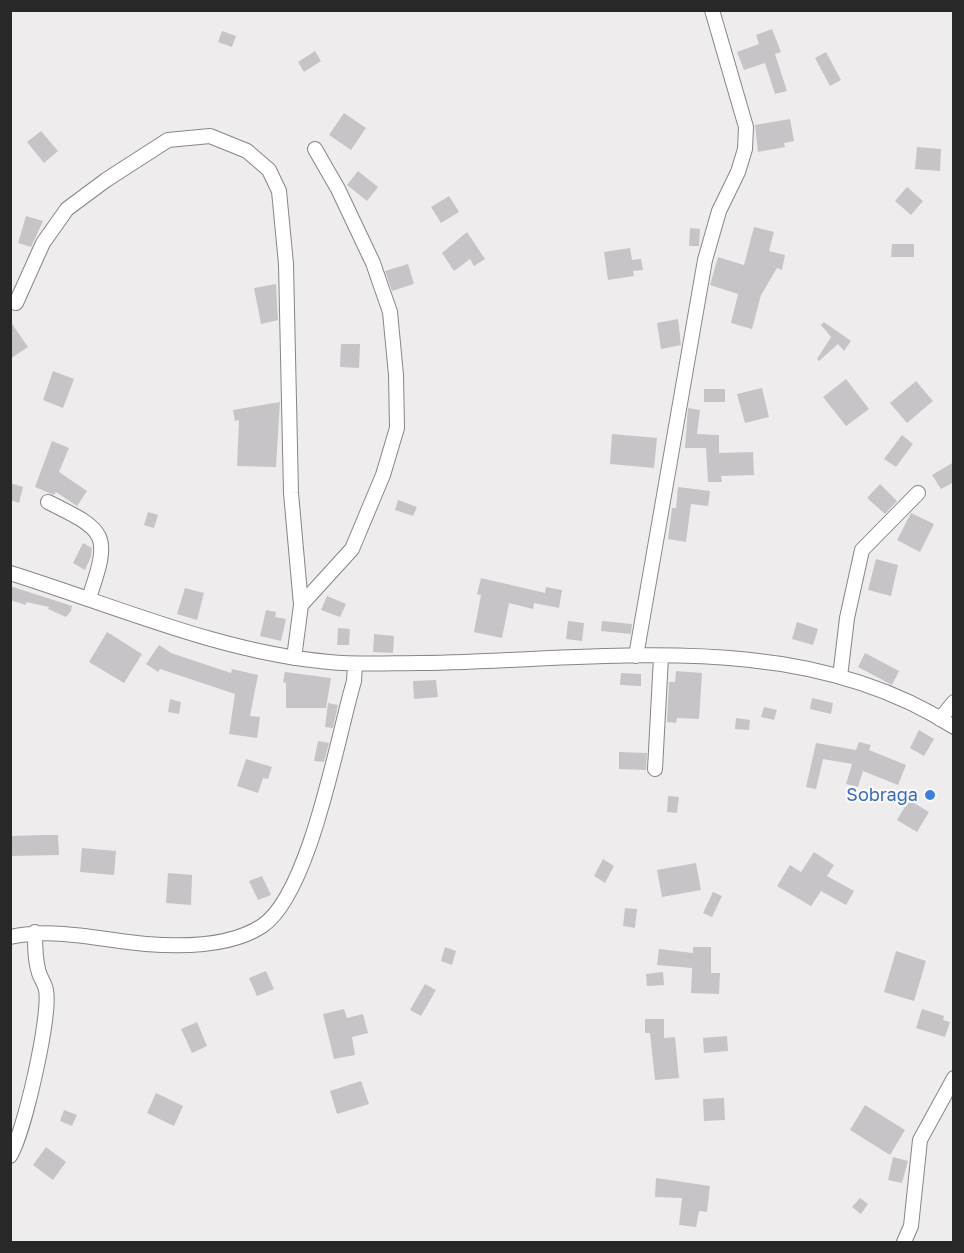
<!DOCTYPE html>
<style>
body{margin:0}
#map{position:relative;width:964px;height:1253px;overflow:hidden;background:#efecee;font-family:"Golos Text",sans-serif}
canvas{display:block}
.frame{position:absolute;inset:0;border:12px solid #292829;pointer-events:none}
</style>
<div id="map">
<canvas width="964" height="1253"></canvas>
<div class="frame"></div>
</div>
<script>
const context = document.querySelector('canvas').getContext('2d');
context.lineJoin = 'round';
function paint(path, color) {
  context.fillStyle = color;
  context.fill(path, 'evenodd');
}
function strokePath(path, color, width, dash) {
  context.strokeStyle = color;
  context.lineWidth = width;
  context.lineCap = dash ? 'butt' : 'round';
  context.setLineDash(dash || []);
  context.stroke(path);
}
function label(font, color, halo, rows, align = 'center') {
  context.font = font + ' "Golos Text",sans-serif';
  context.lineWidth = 4.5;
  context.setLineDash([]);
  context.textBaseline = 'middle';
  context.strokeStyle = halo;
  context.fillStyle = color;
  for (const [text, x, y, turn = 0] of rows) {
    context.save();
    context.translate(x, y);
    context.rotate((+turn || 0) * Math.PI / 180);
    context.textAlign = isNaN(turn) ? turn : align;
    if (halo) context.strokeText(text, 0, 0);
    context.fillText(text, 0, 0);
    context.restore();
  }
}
const building = new Path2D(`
 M 772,29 L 781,52 L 775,54 L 787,91 L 775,94 L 765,63 L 744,70 L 737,52 L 759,44 L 756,35 Z
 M 222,31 L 236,36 L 232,47 L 218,42 Z
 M 315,51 L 321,61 L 304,72 L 298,62 Z
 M 826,52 L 841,80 L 830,86 L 815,58 Z
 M 344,113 L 366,128 L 351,150 L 329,135 Z
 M 790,119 L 794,141 L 784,143 L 785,147 L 758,152 L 755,125 Z
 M 41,131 L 58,151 L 44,163 L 27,142 Z
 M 917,147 L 941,149 L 940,171 L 915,169 Z
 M 358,171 L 378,187 L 367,201 L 347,185 Z
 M 907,187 L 923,201 L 911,215 L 895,201 Z
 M 449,196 L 459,212 L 441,223 L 431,207 Z
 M 26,216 L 43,221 L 31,247 L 18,243 Z
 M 754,227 L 774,232 L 769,251 L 785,255 L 782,270 L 777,268 L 761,295 L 752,329 L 731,323 L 738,294 L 710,285 L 718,257 L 744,265 Z
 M 690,228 L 700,229 L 699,246 L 689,246 Z
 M 467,232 L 485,259 L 474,266 L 470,259 L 454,271 L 442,253 Z
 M 892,244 L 914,244 L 914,257 L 891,257 Z
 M 630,248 L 632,260 L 641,259 L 643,270 L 633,271 L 634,276 L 608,280 L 604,252 Z
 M 408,264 L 414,284 L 392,291 L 385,271 Z
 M 276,284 L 278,320 L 261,324 L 254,288 Z
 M 678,319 L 681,345 L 661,349 L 657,323 Z
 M 10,321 L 28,347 L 10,359 Z
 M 824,322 L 851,341 L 844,351 L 838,344 L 819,361 L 817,359 L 831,337 L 821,325 Z
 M 341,344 L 360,344 L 359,368 L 340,367 Z
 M 53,371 L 74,379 L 63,408 L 43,400 Z
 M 846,379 L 869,409 L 846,426 L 823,397 Z
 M 916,381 L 933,401 L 907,423 L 890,403 Z
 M 762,388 L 769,417 L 745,423 L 737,394 Z
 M 704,389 L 725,389 L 725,402 L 704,402 Z
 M 280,402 L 276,467 L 237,466 L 239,420 L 235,421 L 233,410 Z
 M 688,408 L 700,410 L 697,434 L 719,435 L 719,453 L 753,452 L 754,475 L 721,476 L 722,482 L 708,482 L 706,448 L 685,448 Z
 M 612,434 L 657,438 L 654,468 L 610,464 Z
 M 902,435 L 913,444 L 896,467 L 884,459 Z
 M 52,441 L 69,448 L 59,472 L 87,491 L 77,506 L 56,492 L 54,495 L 35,487 Z
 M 954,462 L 954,482 L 941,489 L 932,475 Z
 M 10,483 L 23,487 L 19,503 L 10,500 Z
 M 880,484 L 897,501 L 885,514 L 867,498 Z
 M 678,487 L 710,491 L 708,506 L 691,504 L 686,542 L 668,539 L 672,508 L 676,508 Z
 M 398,500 L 417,507 L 413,516 L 395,510 Z
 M 148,512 L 158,515 L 154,528 L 144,525 Z
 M 911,513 L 934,524 L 920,552 L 897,540 Z
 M 83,543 L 92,548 L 91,557 L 85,570 L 73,563 Z
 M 876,559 L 898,565 L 891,596 L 868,590 Z
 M 481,578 L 545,593 L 546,587 L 562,590 L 559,608 L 534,603 L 533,609 L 509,603 L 502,638 L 474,632 L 481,595 L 477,594 Z
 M 10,586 L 72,606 L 71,611 L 66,617 L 48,609 L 49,607 L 26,602 L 26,605 L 10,600 Z
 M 185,588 L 204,593 L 197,620 L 177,614 Z
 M 327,596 L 346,604 L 340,617 L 321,610 Z
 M 266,610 L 276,612 L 275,617 L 286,619 L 281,641 L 260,636 Z
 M 568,621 L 584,623 L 582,641 L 566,639 Z
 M 602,621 L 632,624 L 631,634 L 601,631 Z
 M 797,622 L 818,629 L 813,645 L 792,639 Z
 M 338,628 L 350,629 L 349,645 L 337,645 Z
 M 107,632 L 142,654 L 124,683 L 89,662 Z
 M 374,634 L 394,636 L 393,653 L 373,652 Z
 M 159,645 L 171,653 L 231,673 L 232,669 L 258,675 L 250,716 L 260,717 L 257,738 L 229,734 L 235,694 L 160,669 L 158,672 L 146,664 Z
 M 865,653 L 899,671 L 892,685 L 858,667 Z
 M 676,671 L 702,673 L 699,719 L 677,718 L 676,723 L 667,722 L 669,682 L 675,682 Z
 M 285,672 L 331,678 L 326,708 L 286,708 L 286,683 L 283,682 Z
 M 621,673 L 641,674 L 641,686 L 620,685 Z
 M 436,680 L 438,697 L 414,699 L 413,681 Z
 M 812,698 L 833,703 L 831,714 L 810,709 Z
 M 170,699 L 181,702 L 179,714 L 168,712 Z
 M 328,703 L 338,705 L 333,728 L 325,727 Z
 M 764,707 L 777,710 L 774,720 L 761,717 Z
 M 736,718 L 750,720 L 749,730 L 735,729 Z
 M 919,730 L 934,739 L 924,756 L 910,748 Z
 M 318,741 L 329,743 L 324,762 L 314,761 Z
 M 859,742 L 871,745 L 869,750 L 906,765 L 898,785 L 863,771 L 858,787 L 846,784 L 852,764 L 823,759 L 816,789 L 806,787 L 816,743 L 856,750 Z
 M 619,752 L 647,753 L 646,770 L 619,769 Z
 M 246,759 L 272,767 L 268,779 L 263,778 L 258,793 L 237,786 Z
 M 668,796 L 679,797 L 677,813 L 667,812 Z
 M 909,800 L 929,812 L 917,832 L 897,820 Z
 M 42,835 L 58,835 L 59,855 L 10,856 L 10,836 Z
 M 82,848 L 116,851 L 114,875 L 80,872 Z
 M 814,852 L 834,865 L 827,876 L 854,891 L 846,905 L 821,891 L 811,906 L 777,886 L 790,865 L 801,872 Z
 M 603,859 L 614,866 L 605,883 L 594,876 Z
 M 696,863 L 701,890 L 662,897 L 657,870 Z
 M 168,873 L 192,875 L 191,905 L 166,903 Z
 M 262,876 L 271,895 L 258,900 L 249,881 Z
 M 713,892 L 722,896 L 712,917 L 703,913 Z
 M 625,908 L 637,909 L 635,928 L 623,926 Z
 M 445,947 L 456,951 L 452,965 L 441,961 Z
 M 693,947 L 711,947 L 711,973 L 720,973 L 719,994 L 691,993 L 692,968 L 657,965 L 659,949 L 693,953 Z
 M 896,951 L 926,961 L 914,1001 L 884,992 Z
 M 266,971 L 274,989 L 257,996 L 249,978 Z
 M 663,972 L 664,985 L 647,986 L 646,974 Z
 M 425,984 L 436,990 L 421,1016 L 410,1010 Z
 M 344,1009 L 347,1018 L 363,1014 L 368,1033 L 352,1037 L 355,1055 L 334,1059 L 323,1014 Z
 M 922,1009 L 944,1016 L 943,1020 L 950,1022 L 945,1037 L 916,1028 Z
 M 645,1019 L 664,1019 L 664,1038 L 675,1037 L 679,1078 L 655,1080 L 650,1033 L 645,1033 Z
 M 197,1022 L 207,1046 L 192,1053 L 181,1029 Z
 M 727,1036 L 728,1051 L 704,1053 L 703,1038 Z
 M 361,1081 L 369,1104 L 337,1114 L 330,1091 Z
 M 156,1093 L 183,1106 L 174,1126 L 147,1113 Z
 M 724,1098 L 725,1120 L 704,1121 L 703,1099 Z
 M 865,1105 L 905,1130 L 890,1155 L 850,1130 Z
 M 64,1110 L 77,1115 L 72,1126 L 60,1121 Z
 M 46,1147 L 66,1162 L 53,1180 L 33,1165 Z
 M 893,1157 L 908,1161 L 902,1183 L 888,1180 Z
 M 656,1178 L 710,1186 L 707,1212 L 699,1211 L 696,1227 L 679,1225 L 682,1198 L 655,1197 Z
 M 860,1198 L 868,1204 L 861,1214 L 852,1207 Z`);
const minor = new Path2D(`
 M 16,303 L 43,243 L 67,209 L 106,180 L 168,140 L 210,136 L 247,151 L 269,170 L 279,191 L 286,264 L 291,493 L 301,605 L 294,658
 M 48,502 C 107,531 111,534 89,598
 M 10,573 C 113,605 222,653 329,662 C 360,665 391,663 421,663 C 598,661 797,625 954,727
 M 301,605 L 352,549 L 383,475 L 397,428 L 396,375 L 390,312 L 373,263 L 338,189 L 315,149
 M 636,656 L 705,260 L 719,211 L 738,172 L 745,149 L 746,127 L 712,10
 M 840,677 L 847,618 L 862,550 L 918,493
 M 940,719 L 954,702
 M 655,769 L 661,657
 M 10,937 C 56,927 101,940 146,944 C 183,947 230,947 262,926 C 310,894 337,739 354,681 L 355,664
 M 10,1156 C 24,1134 51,1015 46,990 C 45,984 41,979 39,973 C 35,960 35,946 35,932
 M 904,1242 L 911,1226 L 920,1140 L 954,1078`);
const markers = [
 [930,795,6,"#3f7fe0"]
];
const shopNames = [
 ["Sobraga",918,795]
];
paint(building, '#c7c4c7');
strokePath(minor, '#878587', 16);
strokePath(minor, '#fff', 14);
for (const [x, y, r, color] of markers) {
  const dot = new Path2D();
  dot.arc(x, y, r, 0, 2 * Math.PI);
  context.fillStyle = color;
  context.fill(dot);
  strokePath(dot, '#fcf9fc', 2);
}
label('18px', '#366cbe', '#fcf9fc', shopNames, 'right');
</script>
